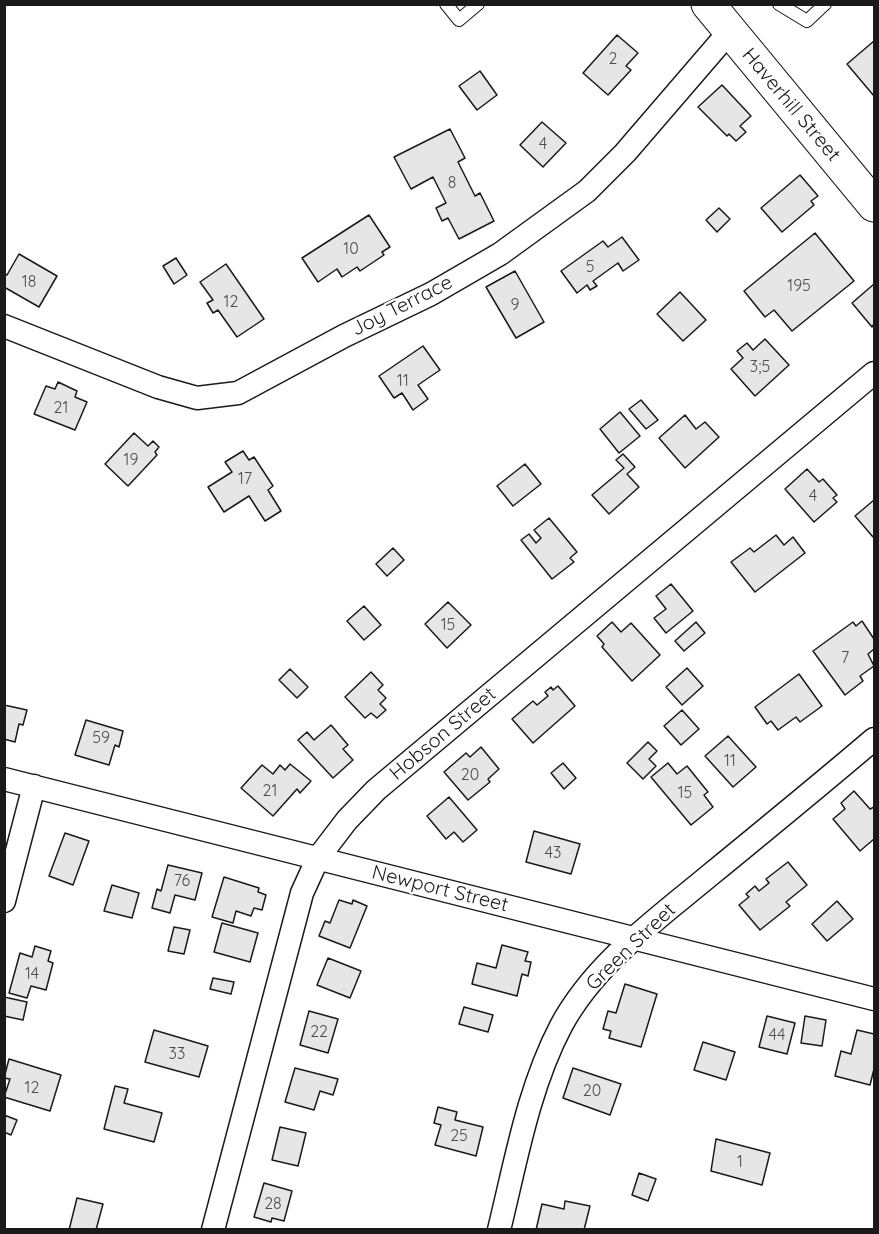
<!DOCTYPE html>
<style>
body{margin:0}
#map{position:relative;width:879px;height:1234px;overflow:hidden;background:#fff;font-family:Quicksand,sans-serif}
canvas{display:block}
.frame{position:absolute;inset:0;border:6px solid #1a1a1a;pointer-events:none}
</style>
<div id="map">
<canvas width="879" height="1234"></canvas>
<div class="frame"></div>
</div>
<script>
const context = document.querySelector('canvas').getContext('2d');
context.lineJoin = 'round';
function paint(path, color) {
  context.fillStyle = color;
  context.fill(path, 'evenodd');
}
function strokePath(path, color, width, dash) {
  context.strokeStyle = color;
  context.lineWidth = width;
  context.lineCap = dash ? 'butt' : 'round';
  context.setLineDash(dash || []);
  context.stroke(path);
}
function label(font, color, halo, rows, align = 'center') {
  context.font = font + ' Quicksand,sans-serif';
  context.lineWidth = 4.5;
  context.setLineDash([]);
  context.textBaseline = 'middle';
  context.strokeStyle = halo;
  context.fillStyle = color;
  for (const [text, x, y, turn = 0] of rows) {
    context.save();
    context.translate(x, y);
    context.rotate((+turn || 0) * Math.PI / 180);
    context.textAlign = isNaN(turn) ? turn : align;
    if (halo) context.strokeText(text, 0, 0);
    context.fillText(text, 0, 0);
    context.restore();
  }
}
const building = new Path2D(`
 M 617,35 L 638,53 L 626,66 L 631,70 L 608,95 L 583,73 Z
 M 874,41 L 874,96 L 847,64 Z
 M 480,71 L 497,95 L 477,110 L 459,86 Z
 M 722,85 L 751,116 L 740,126 L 746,132 L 736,141 L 729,134 L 727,136 L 698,107 Z
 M 542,122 L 566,143 L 543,167 L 520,145 Z
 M 450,129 L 465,158 L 458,162 L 475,196 L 480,193 L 494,221 L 459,239 L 448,218 L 442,221 L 436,208 L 446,203 L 433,177 L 411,189 L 394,157 Z
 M 800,175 L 818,196 L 811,201 L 814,205 L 782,232 L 761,208 Z
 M 719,208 L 730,219 L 717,232 L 706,220 Z
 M 369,215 L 390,247 L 382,252 L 384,255 L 360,271 L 357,267 L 342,277 L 337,269 L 318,282 L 302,258 Z
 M 815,233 L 854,281 L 792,331 L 774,310 L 765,317 L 744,291 Z
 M 622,237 L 639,260 L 623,271 L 618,263 L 593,281 L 597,286 L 590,290 L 587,285 L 577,293 L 561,271 L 603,241 L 608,247 Z
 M 19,254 L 57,276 L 39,307 L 4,287 L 4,274 L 7,275 Z
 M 176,258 L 187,275 L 174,284 L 163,266 Z
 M 226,264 L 264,319 L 237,337 L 218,310 L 213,313 L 207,303 L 213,300 L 200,282 Z
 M 515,271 L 544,322 L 516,338 L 486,287 Z
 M 874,284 L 874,324 L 872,327 L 852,303 Z
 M 680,292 L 706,320 L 683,341 L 657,314 Z
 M 765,339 L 789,365 L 755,396 L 731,369 L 743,358 L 737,351 L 747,343 L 753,350 Z
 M 423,346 L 440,370 L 418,385 L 428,399 L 413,410 L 402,393 L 394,398 L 379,376 Z
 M 58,382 L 77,391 L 75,397 L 87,402 L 75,430 L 34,414 L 46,386 L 55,389 Z
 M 641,400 L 658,420 L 646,429 L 629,409 Z
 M 620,412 L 640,436 L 619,453 L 600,429 Z
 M 685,415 L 696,429 L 705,422 L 719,437 L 685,468 L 659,438 Z
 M 134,433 L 148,446 L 153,441 L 159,447 L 155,452 L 157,455 L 128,486 L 105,464 Z
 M 243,451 L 249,460 L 254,457 L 273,486 L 268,490 L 281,511 L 265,521 L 249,496 L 224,512 L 208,487 L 232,472 L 225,462 Z
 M 623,454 L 635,467 L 627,474 L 639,487 L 609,514 L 592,495 L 624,468 L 616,460 Z
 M 525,464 L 541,484 L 513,506 L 497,486 Z
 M 807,469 L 819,482 L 823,479 L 837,495 L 833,498 L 837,502 L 814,522 L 785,489 Z
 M 874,500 L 874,535 L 873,537 L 855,516 Z
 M 549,518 L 577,552 L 570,558 L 574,562 L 552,579 L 521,540 L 529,534 L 536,543 L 541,538 L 534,530 Z
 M 776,535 L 784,545 L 793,537 L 805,553 L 755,592 L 731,562 L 750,548 L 754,552 Z
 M 393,548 L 404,560 L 387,576 L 376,564 Z
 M 671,584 L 693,611 L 666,633 L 654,618 L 666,609 L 656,596 Z
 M 448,602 L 471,625 L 447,648 L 425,624 Z
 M 364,606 L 381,625 L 364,640 L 347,621 Z
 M 862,621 L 874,639 L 874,649 L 868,654 L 874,666 L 860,676 L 863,681 L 845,695 L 813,651 L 853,622 L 856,626 Z
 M 612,622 L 621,632 L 631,623 L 660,655 L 632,681 L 602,647 L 604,644 L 597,636 Z
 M 696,622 L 705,633 L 684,651 L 675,641 Z
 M 687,668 L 703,686 L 682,705 L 666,687 Z
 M 290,669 L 308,687 L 297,698 L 279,680 Z
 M 371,672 L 383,685 L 378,690 L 386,698 L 380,704 L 386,710 L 377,718 L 371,713 L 365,718 L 345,697 Z
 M 799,674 L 822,706 L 800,722 L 796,717 L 778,730 L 771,721 L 767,724 L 755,707 Z
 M 558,686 L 575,706 L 533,743 L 512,719 L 533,701 L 537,705 L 548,696 L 545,692 L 551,687 L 553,690 Z
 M 4,705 L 27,710 L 23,725 L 19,724 L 15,742 L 4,739 Z
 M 682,710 L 699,729 L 681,745 L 664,726 Z
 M 86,720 L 123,731 L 119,747 L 115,745 L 109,765 L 75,755 Z
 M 331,725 L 348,745 L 343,749 L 353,760 L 333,778 L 298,740 L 307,732 L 314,740 Z
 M 728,736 L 756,767 L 733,787 L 705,756 Z
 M 648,742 L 657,751 L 649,759 L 656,766 L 643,779 L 627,763 Z
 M 481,747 L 499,769 L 488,779 L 490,782 L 468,800 L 444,772 L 466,753 L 470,757 Z
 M 563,763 L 576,778 L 564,789 L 551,773 Z
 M 668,763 L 677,774 L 687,766 L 708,792 L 704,795 L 713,807 L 691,825 L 651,777 Z
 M 290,764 L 311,781 L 300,793 L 297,789 L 273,816 L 241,788 L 262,765 L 273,774 L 280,765 L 285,770 Z
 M 854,791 L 870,809 L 874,807 L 874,839 L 860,851 L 833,819 L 845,809 L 841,803 Z
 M 449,797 L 477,830 L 463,842 L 454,832 L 446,839 L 427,816 Z
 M 534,831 L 580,844 L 571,874 L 526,862 Z
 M 65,833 L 89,841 L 73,885 L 49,876 Z
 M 788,862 L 807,885 L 786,902 L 790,906 L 760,930 L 739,905 L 749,897 L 746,894 L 755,886 L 759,891 L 769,883 L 766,879 Z
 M 168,865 L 202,873 L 195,900 L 175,895 L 170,913 L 152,908 L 157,889 L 161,891 Z
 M 224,877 L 259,888 L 258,892 L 266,895 L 262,910 L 254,908 L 251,916 L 236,911 L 233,923 L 212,917 Z
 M 112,885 L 139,893 L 132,918 L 104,911 Z
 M 339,900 L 352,904 L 353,900 L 367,906 L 350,948 L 319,936 L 325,921 L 330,923 Z
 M 837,901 L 853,919 L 827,941 L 812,924 Z
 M 222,923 L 258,933 L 250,962 L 214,952 Z
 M 174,927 L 190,930 L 184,954 L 168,951 Z
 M 502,945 L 528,952 L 525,961 L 531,962 L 528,976 L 522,974 L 517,996 L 472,984 L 477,963 L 496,968 Z
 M 35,946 L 51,951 L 48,961 L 53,963 L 46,990 L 31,986 L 27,998 L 9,993 L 20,953 L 32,957 Z
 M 328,958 L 361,971 L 350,998 L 317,985 Z
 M 213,978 L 234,982 L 231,994 L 210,989 Z
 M 625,984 L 657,994 L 641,1047 L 609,1038 L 611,1031 L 603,1029 L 608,1011 L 616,1013 Z
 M 4,997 L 27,1002 L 23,1020 L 4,1016 Z
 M 464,1007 L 493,1015 L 488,1032 L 459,1024 Z
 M 309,1011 L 338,1019 L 328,1053 L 300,1045 Z
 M 767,1016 L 795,1023 L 787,1054 L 759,1047 Z
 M 805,1016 L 826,1020 L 822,1046 L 801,1043 Z
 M 154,1030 L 208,1046 L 199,1077 L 145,1062 Z
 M 857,1030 L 874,1034 L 874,1069 L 870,1085 L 835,1076 L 841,1051 L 851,1054 Z
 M 703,1042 L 735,1052 L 726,1080 L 694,1070 Z
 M 9,1059 L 61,1075 L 50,1111 L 4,1097 L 10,1079 L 4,1078 Z
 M 295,1068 L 338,1079 L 333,1095 L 320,1091 L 314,1110 L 285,1102 Z
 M 573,1068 L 621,1084 L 610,1115 L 563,1098 Z
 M 115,1086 L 128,1089 L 124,1103 L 162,1113 L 154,1142 L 104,1129 Z
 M 438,1107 L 457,1112 L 455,1120 L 483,1127 L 476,1156 L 435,1145 L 441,1125 L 434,1123 Z
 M 4,1115 L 17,1120 L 11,1135 L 4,1132 Z
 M 280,1127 L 306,1133 L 298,1166 L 272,1160 Z
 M 716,1139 L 770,1153 L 762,1185 L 711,1171 Z
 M 639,1173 L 656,1179 L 648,1201 L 632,1195 Z
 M 264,1183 L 292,1191 L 284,1221 L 272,1218 L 271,1222 L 254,1217 Z
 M 77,1198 L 103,1204 L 96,1230 L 69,1230 Z
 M 565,1201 L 590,1206 L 584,1230 L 536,1230 L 542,1204 L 564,1209 Z`);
const service = new Path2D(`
 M 446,4 L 459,20 L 478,4
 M 779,4 L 807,21 L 825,4`);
const minor = new Path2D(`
 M 4,326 L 158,387 L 197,398 L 238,393 L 344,336 L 431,294 L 500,254 L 587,191 L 625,153 L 730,31
 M 4,779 L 874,999
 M 4,901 L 34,786
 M 213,1230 L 302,893 L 318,858 L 347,820 L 376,790 L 874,373
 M 499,1230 C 516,1161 528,1089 561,1026 C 595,963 656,920 710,875 C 765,830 820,785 874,739`);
const secondary = new Path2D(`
 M 708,4 L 874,205`);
const numberNames = [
 ["2",613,59],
 ["4",543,144],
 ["8",452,183],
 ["10",351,249],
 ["5",590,267],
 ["18",29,282],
 ["195",799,286],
 ["12",231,302],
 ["9",515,305],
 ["3;5",760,367],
 ["11",403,381],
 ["21",61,408],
 ["19",131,460],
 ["17",245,479],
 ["4",813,496],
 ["15",448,625],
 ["7",845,658],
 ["59",101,738],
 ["11",730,761],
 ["20",470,775],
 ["21",270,791],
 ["15",685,793],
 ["43",553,853],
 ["76",182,881],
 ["14",32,974],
 ["22",319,1032],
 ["44",777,1035],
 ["33",177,1054],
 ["12",32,1088],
 ["20",592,1091],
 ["25",459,1136],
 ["1",740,1162],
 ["28",273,1204]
];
const streetNames = [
 ["Haverhill Street",791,105,50],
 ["Joy Terrace",402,306,-27],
 ["Hobson Street",443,734,-40],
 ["Newport Street",440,889,14],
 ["Green Street",631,947,-44]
];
paint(building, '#e6e6e6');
strokePath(building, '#1a1a1a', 1.5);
strokePath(service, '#1a1a1a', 14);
strokePath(minor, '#1a1a1a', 25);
strokePath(secondary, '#1a1a1a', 35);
strokePath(service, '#fff', 12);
strokePath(minor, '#fff', 22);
strokePath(secondary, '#fff', 33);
label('16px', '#4d4d4d', null, numberNames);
label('20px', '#1a1a1a', '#fff', streetNames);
</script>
